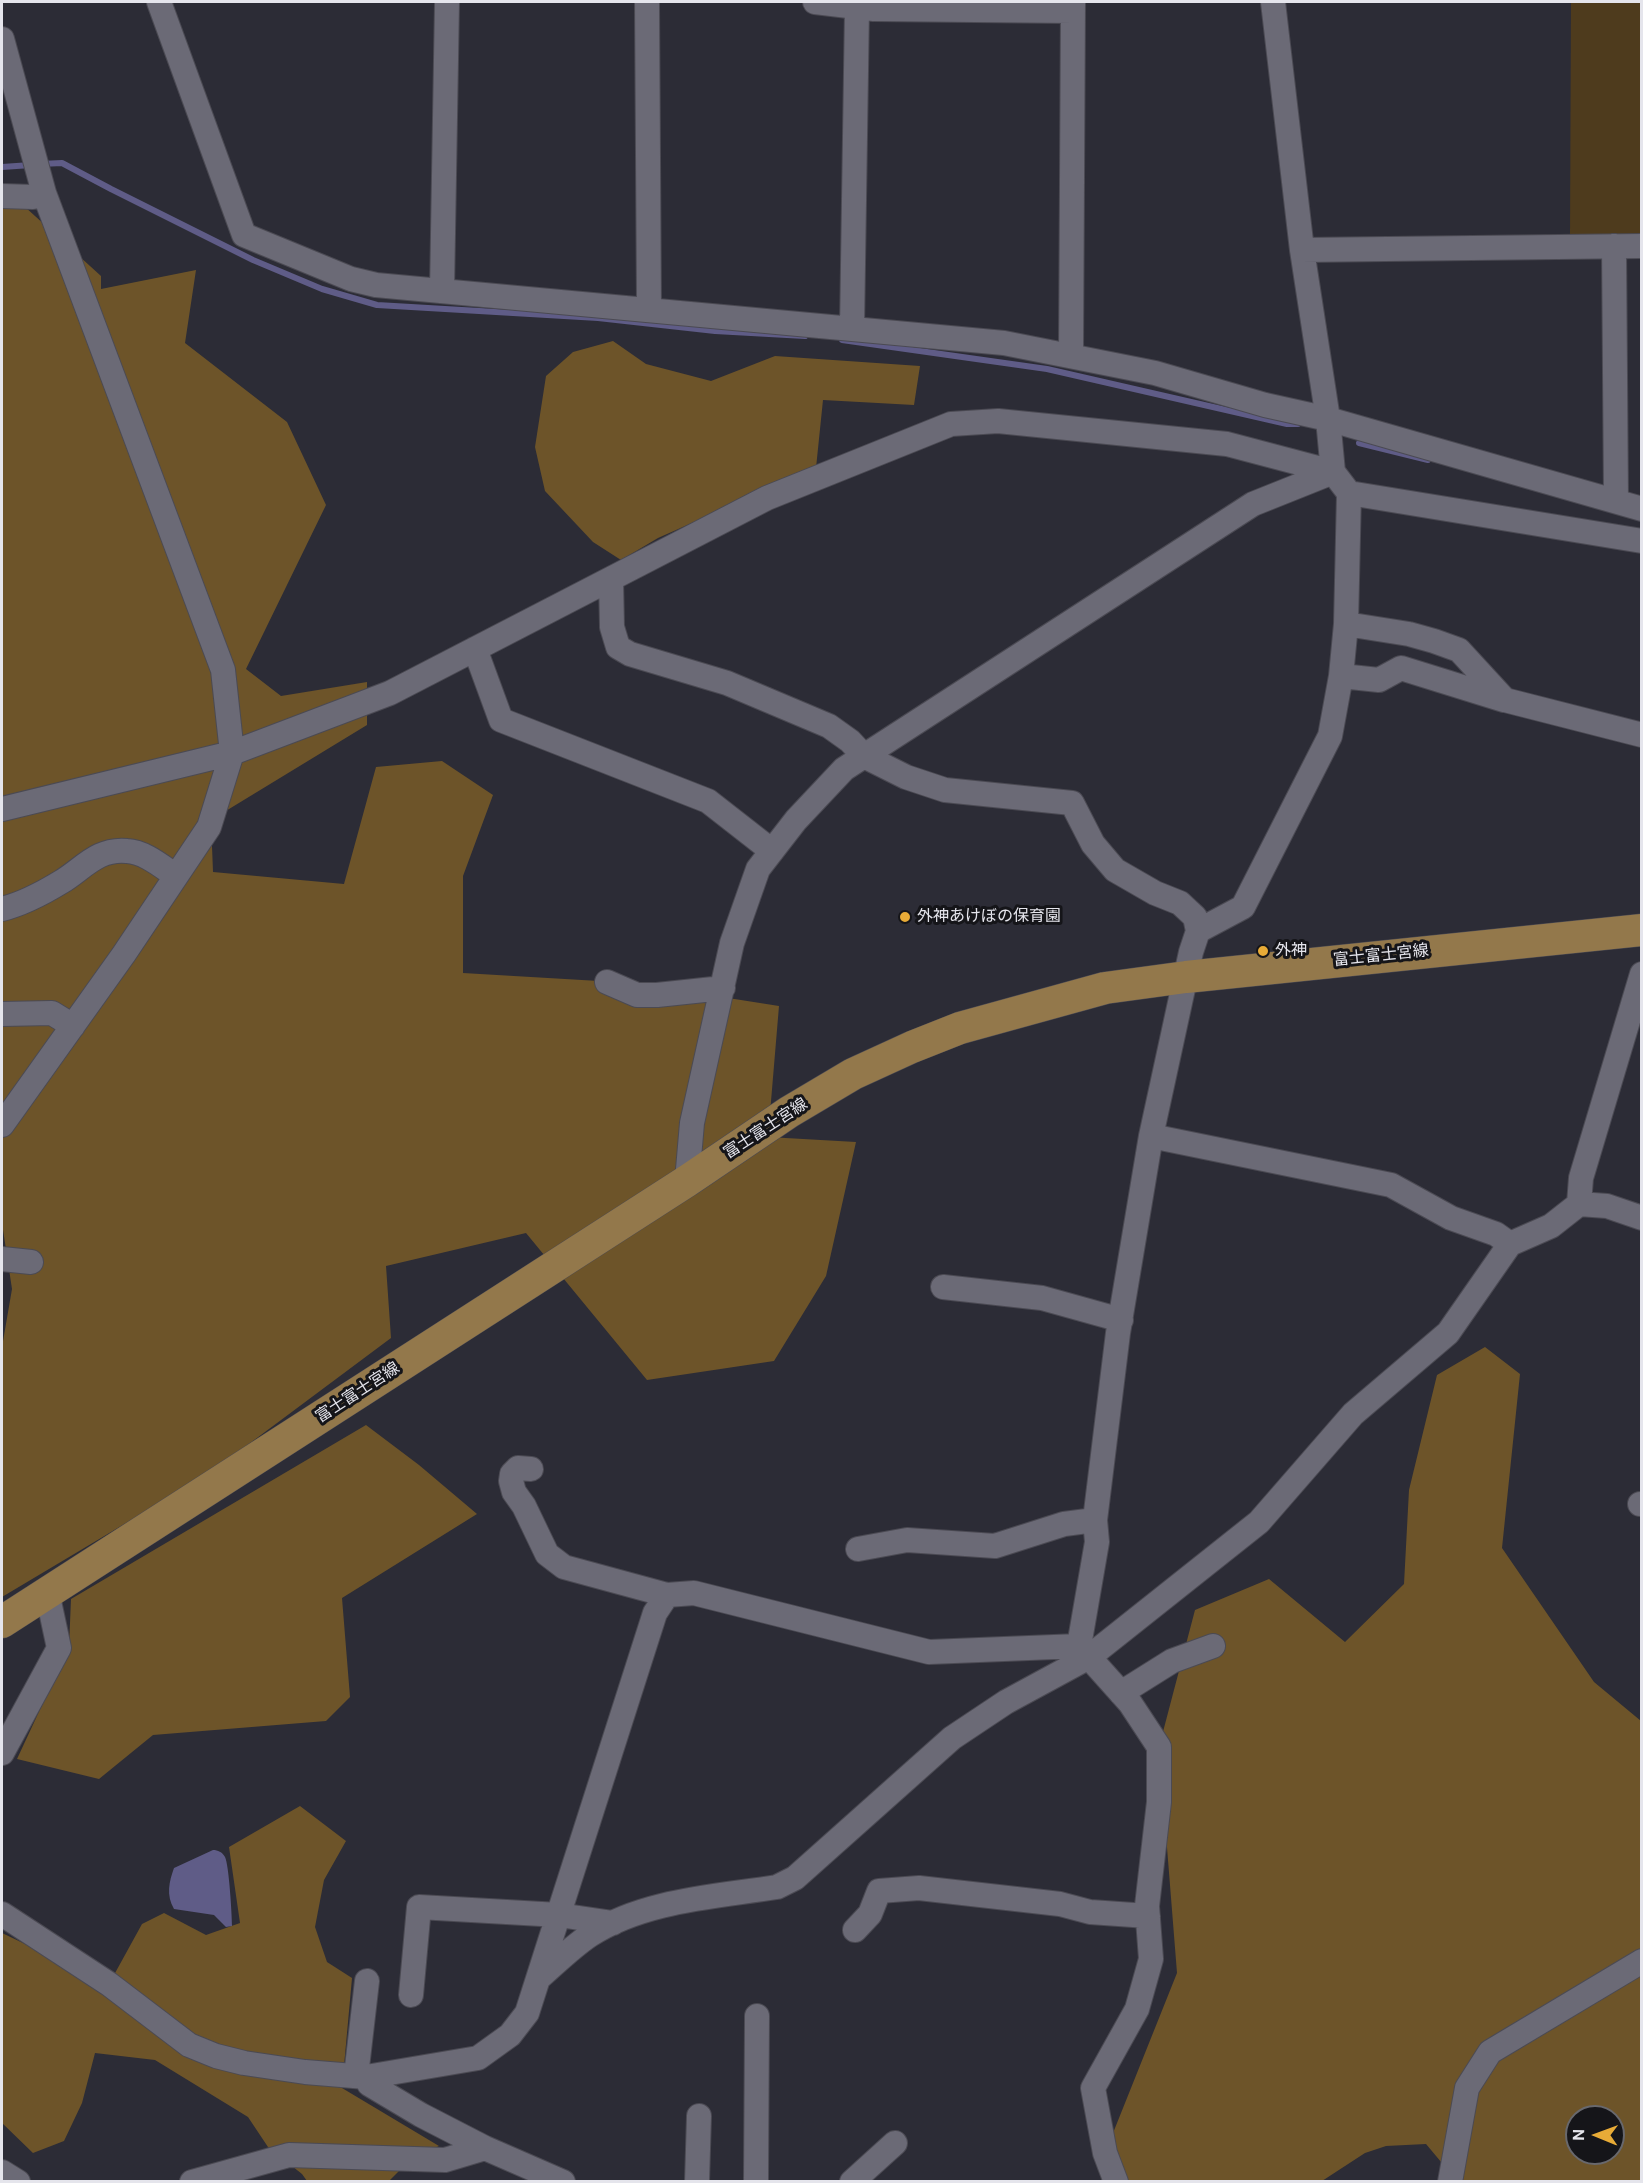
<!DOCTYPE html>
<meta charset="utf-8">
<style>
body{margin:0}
#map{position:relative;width:1643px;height:2183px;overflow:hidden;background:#2c2c36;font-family:"DM Sans",sans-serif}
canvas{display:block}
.frame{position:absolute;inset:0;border:3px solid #e5e5ec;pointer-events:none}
.north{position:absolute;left:1565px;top:2105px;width:60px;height:60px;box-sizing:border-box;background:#151519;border:2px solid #68686d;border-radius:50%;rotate:271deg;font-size:16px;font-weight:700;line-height:24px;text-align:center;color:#e5e5ec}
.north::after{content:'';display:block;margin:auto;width:21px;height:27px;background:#e8ab37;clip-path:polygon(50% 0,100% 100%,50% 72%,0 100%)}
</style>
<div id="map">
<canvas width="1643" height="2183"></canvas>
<div class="frame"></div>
<div class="north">N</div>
</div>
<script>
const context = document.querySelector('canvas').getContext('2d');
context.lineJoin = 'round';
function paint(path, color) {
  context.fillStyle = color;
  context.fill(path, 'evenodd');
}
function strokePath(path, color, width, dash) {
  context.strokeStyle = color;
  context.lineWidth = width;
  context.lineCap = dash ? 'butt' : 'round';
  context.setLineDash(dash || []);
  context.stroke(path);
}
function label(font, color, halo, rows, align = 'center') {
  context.font = font + ' "DM Sans","Noto Sans JP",sans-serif';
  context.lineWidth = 6;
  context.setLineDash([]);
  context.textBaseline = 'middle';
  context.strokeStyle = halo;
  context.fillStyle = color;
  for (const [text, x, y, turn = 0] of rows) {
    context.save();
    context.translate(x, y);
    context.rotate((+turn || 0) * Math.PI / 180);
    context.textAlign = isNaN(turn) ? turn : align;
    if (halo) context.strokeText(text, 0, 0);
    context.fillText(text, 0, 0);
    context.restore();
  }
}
const green = new Path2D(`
 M 1571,2 L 1641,2 L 1641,234 L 1570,236 Z`);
const forest = new Path2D(`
 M 2,186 L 101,276 L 101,289 L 196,270 L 185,343 L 287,422 L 326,505 L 246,669 L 281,696 L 367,682 L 367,725 L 211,820 L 213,872 L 344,884 L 376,767 L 442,761 L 493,795 L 463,876 L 463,973 L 633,983 L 779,1006 L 768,1137 L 856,1142 L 826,1276 L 774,1361 L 647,1380 L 526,1233 L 386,1266 L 391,1338 L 210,1473 L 2,1597 L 2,1347 L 12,1289 L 2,1223 Z
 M 613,341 L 646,364 L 711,381 L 775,356 L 920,366 L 914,405 L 823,400 L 816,468 L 658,538 L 621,560 L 593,542 L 545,491 L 535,447 L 546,376 L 573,352 Z
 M 1485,1347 L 1520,1374 L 1502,1548 L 1594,1682 L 1641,1721 L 1641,2181 L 1457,2181 L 1426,2144 L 1386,2146 L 1365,2153 L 1322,2181 L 1123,2181 L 1105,2153 L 1177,1973 L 1159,1747 L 1195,1610 L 1269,1579 L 1345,1642 L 1404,1584 L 1409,1490 L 1437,1375 ZM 1577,2117 L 1613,2117 L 1613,2153 L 1577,2153 Z
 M 366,1425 L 419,1465 L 477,1514 L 342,1598 L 350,1697 L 326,1721 L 153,1735 L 99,1779 L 17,1759 L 69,1647 L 71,1599 Z
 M 300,1806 L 346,1841 L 324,1880 L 315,1927 L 327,1962 L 352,1978 L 342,2088 L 439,2146 L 411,2159 L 389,2181 L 307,2181 L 302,2174 L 268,2147 L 248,2117 L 155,2060 L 95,2053 L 82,2103 L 64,2141 L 33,2153 L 2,2123 L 2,1933 L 109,1984 L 142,1924 L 164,1913 L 206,1935 L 240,1923 L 229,1847 Z`);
const water = new Path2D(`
 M 213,1850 C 218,1850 222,1852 225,1857 C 229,1865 232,1915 232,1926 L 226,1927 L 214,1915 L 174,1909 C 166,1895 169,1882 174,1868 Z`);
const stream = new Path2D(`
 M 41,164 L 62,163 L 111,189 L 253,260 L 322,289 L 377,305 L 598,318 L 715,331 L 805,336
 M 2,167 L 31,165
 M 842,340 L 1047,369 L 1287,424 L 1298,424
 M 1359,443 L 1428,460`);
const minor = new Path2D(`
 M 159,2 L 244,235 L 351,279 L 376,285 L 1004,343 L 1155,373 L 1265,405 L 1328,419 L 1642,509
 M 647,2 L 649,310
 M 815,2 L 874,9 L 1073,11
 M 2,39 L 44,193 L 223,670 L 232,753 L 209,827 L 124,954 L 2,1125
 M 2,196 L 33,197 L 44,193
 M 1614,246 L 1616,501
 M 1302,250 L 1642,246
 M 442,291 L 447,2
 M 852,329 L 857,7
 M 1071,356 L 1073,2
 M 1349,493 L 1642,541
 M 611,579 L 612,627 L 618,647 L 630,654 L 727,683 L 829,726 L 850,741 L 864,756 L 906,777 L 945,790 L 1072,803 L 1093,844 L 1115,870 L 1155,893 L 1180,903 L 1195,917 L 1198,931 L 1191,952 L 1151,1136 L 1118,1333 L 1095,1520 L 1097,1542 L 1079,1646 L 1130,1703 L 1159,1747 L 1159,1802 L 1147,1906 L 1151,1959 L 1137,2009 L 1093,2088 L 1105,2153 L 1116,2182
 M 1346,624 L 1409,634 L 1434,641 L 1459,650 L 1505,700 L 1642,735
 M 475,649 L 501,720 L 708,801 L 772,851
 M 1341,676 L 1379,680 L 1401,668 L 1504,700
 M 2,809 L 232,753 L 390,693 L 767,498 L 951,424 L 998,421 L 1227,444 L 1333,472 L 1349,493 L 1346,624 L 1341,676 L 1330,736 L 1243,907 L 1198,931
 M 2,909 C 22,904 43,893 61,882 C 83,869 97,848 127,851 C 145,852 161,866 176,876
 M 607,982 L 637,995 L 657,995 L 723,988
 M 2,1014 L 52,1013 L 73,1026
 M 1151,1136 L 1391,1185 L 1451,1218 L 1496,1234 L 1510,1244 L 1551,1226 L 1579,1204 L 1607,1206 L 1642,1218
 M 687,1181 L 692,1123 L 732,943 L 758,869 L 796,820 L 844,769 L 864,756 L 1253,504 L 1333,472 L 1328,419 L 1302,250 L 1273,2
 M 1579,1204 L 1581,1178 L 1642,974
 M 2,1259 L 31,1262
 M 943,1287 L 1042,1298 L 1121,1320
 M 531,1469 L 518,1468 L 512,1474 L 511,1481 L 514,1492 L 524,1506 L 547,1554 L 564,1567 L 667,1595
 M 1640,1504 L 1642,1504
 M 858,1549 L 907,1540 L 995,1546 L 1064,1524 L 1095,1520
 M 1121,1693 L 1172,1661 L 1213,1646
 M 2,1753 L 59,1648 L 47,1592
 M 2,1914 L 109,1984 L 189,2045 L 216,2056 L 244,2063 L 305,2072 L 366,2077 L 369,2084 L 421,2115 L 485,2148 L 563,2182
 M 855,1930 L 870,1914 L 879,1891 L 919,1888 L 1060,1904 L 1090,1912 L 1148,1916
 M 540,1977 C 556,1963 572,1947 590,1935 C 645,1900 714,1897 777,1887 L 795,1878 L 952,1738 L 1006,1702 L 1089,1657 L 1259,1522 L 1353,1414 L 1448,1333 L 1510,1244
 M 411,1995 L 419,1907 L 559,1915 L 613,1923
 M 356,2076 L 367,1981
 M 366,2077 L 478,2058 L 510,2035 L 527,2013 L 655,1613 L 667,1595 L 694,1593 L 929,1652 L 1079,1646
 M 2,2172 L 18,2182
 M 192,2182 L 289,2155 L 445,2160 L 485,2148
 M 697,2182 L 699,2116
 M 756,2182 L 757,2016
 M 852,2182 L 895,2143
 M 1450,2182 L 1467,2088 L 1490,2052 L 1642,1961`);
const major = new Path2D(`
 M 2,1622 L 687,1181 L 789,1112 L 853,1074 L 912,1047 L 960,1028 L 1105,988 L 1186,977 L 1642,930`);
const markers = [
 [905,917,6,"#e8ab37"],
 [1263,951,6,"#e8ab37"]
];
const poiNames = [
 ["外神あけぼの保育園",917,917],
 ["外神",1275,951]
];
const streetNames = [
 ["富士富士宮線",1381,956,-6],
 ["富士富士宮線",766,1129,-33],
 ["富士富士宮線",358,1393,-33]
];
paint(green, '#4e3b1d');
paint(forest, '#6d5429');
paint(water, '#5f5c87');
strokePath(stream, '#5f5c87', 6);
strokePath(minor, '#4b4a53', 26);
strokePath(major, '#4b4a53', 33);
strokePath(minor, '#6b6a76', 24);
strokePath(major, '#93784b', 32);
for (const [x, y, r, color] of markers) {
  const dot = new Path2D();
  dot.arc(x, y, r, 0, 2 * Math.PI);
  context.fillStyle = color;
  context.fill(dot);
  strokePath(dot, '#151519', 2);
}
label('16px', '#e5e5ec', '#151519', poiNames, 'left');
label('16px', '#e5e5ec', '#151519', streetNames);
</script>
